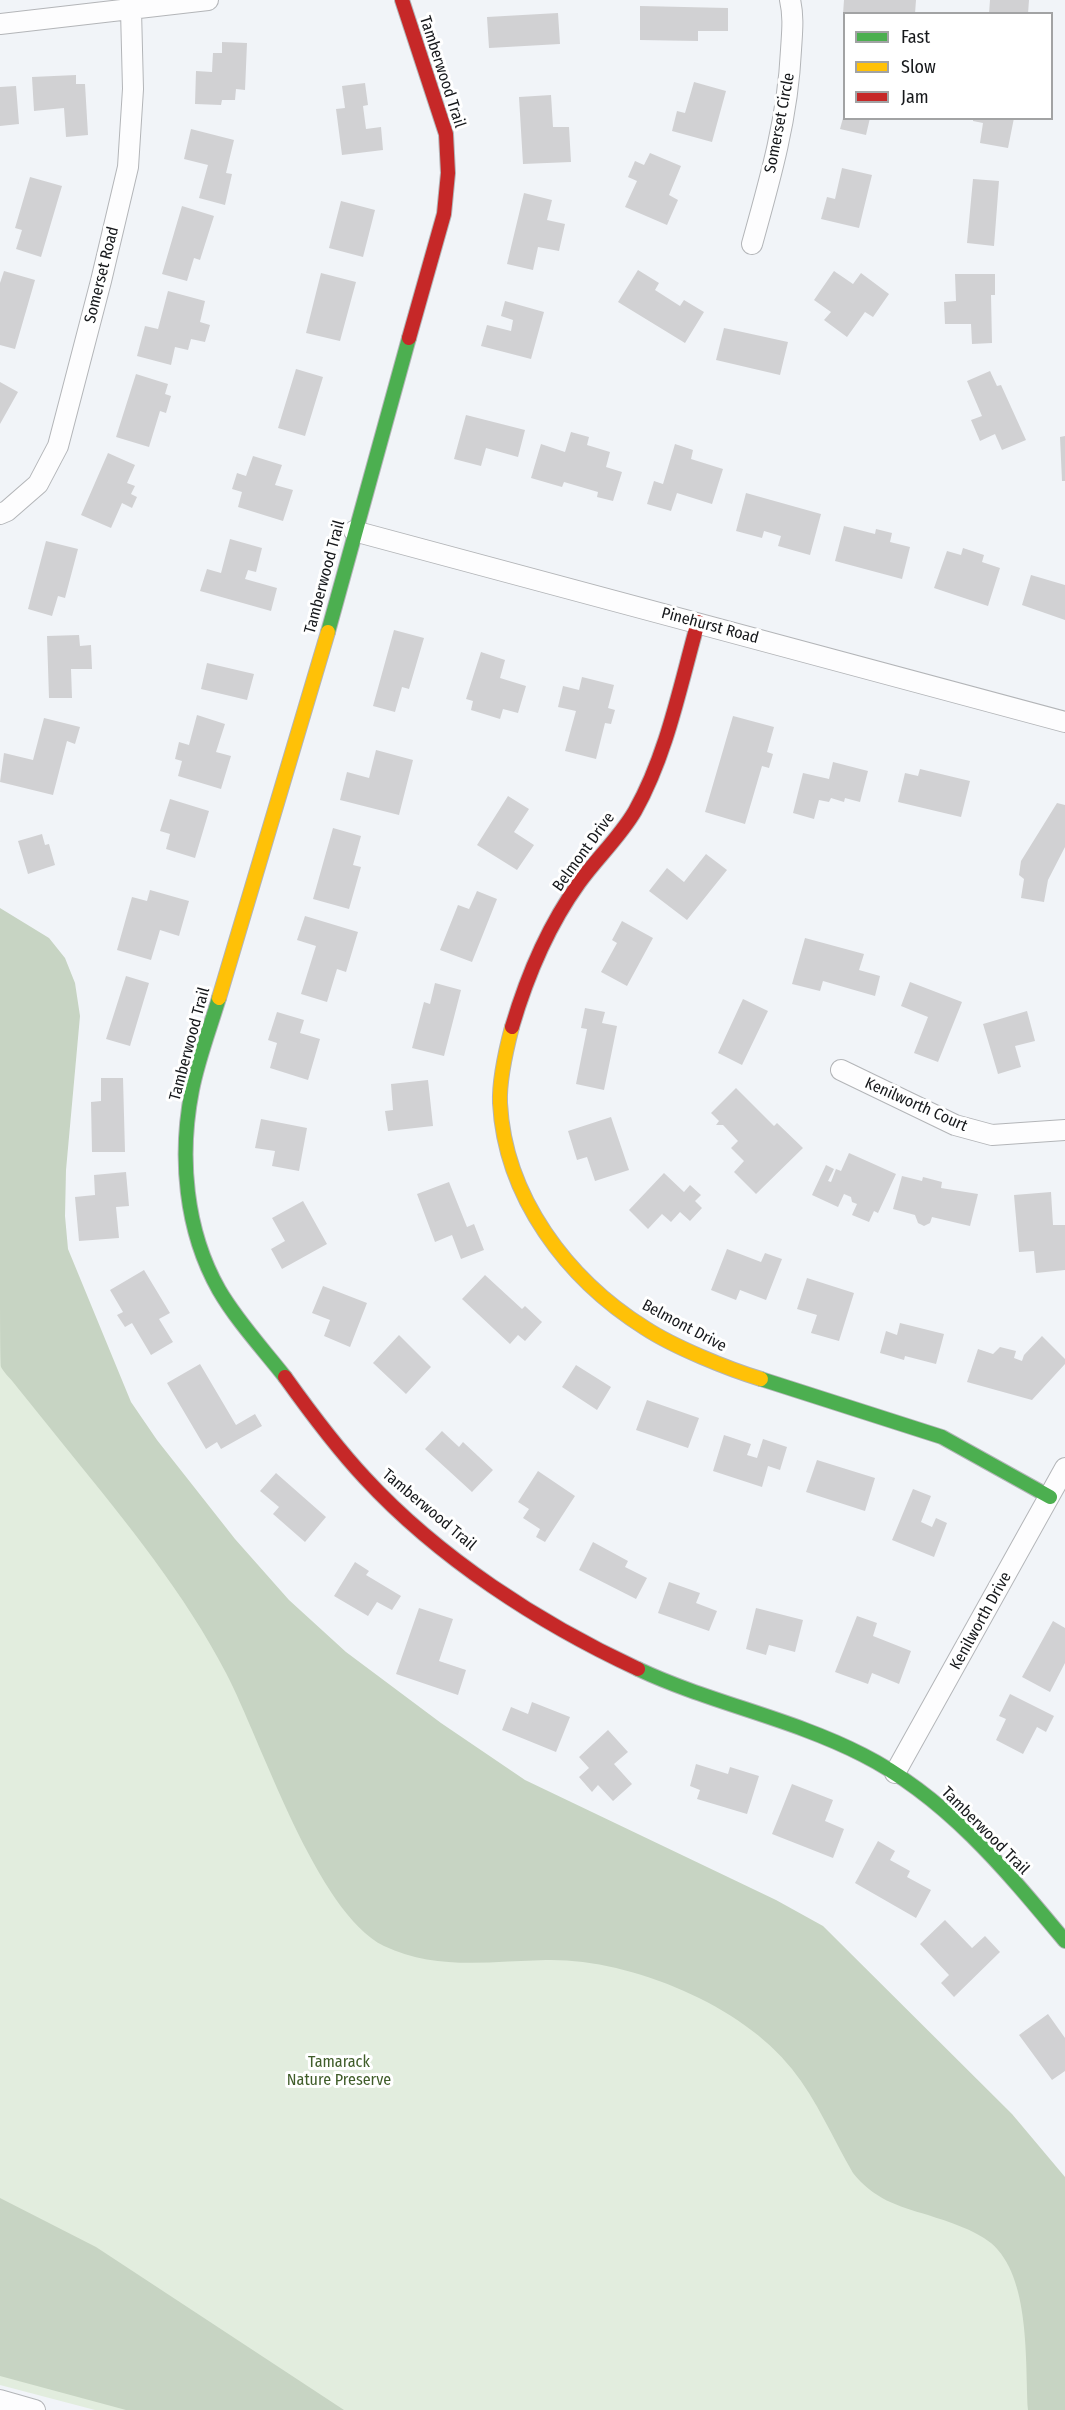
<!DOCTYPE html>
<style>
body{margin:0}
#map{position:relative;width:1065px;height:2410px;overflow:hidden;background:#f1f4f8;font-family:"Fira Sans Condensed",sans-serif}
canvas{display:block}
.legend{position:absolute;left:843px;top:12px;width:210px;height:108px;box-sizing:border-box;background:#fff;border:2px solid #a2a3a4;margin:0;padding:8px 10px;list-style:none;font-size:18px;color:#16181b}
.legend li{display:flex;align-items:center;gap:12px;height:30px}
.legend b{width:30px;border:2px solid #a2a3a4}
</style>
<div id="map">
<canvas width="1065" height="2410"></canvas>
<ul class="legend">
<li><b style="height:8px;background:#4caf50"></b>Fast</li>
<li><b style="height:8px;background:#ffc107"></b>Slow</li>
<li><b style="height:8px;background:#c62828"></b>Jam</li>
</ul>
</div>
<script>
const context = document.querySelector('canvas').getContext('2d');
context.lineJoin = 'round';
function paint(path, color) {
  context.fillStyle = color;
  context.fill(path, 'evenodd');
}
function strokePath(path, color, width, dash) {
  context.strokeStyle = color;
  context.lineWidth = width;
  context.lineCap = dash ? 'butt' : 'round';
  context.setLineDash(dash || []);
  context.stroke(path);
}
function label(font, color, halo, rows, align = 'center') {
  context.font = font + ' "Fira Sans Condensed",sans-serif';
  context.lineWidth = 6;
  context.setLineDash([]);
  context.textBaseline = 'middle';
  context.strokeStyle = halo;
  context.fillStyle = color;
  for (const [text, x, y, turn = 0] of rows) {
    context.save();
    context.translate(x, y);
    context.rotate((+turn || 0) * Math.PI / 180);
    context.textAlign = isNaN(turn) ? turn : align;
    if (halo) context.strokeText(text, 0, 0);
    context.fillText(text, 0, 0);
    context.restore();
  }
}
const green = new Path2D(`
 M 0,992 L 58,1258 L 131,1426 L 287,1618 L 1040,2167 L 1065,2410 L 95,2410 L 0,2385 Z`);
const forest = new Path2D(`
 M 0,908 L 49,938 L 65,958 L 75,983 L 80,1016 L 66,1170 L 65,1216 L 68,1249 L 131,1402 L 157,1440 L 235,1539 L 289,1600 L 346,1652 L 441,1723 L 525,1780 L 776,1900 L 823,1926 L 1012,2114 L 1065,2177 L 1065,2410 L 1028,2410 C 1025,2361 1031,2277 991,2243 C 973,2229 949,2222 928,2215 C 897,2206 874,2199 853,2173 C 833,2139 817,2100 792,2069 C 741,2004 628,1958 546,1960 C 491,1961 436,1971 384,1946 C 316,1912 262,1742 226,1673 C 185,1594 127,1523 71,1454 C 53,1432 35,1409 17,1387 C 13,1381 4,1373 1,1367 C 0,1355 0,1281 0,1263 C 0,1145 0,1027 0,908 Z
 M 0,2198 L 96,2247 L 344,2410 L 126,2410 L 0,2376 Z`);
const building = new Path2D(`
 M 844,0 L 916,0 L 915,14 L 843,14 Z
 M 990,0 L 1029,0 L 1028,14 L 989,14 Z
 M 640,6 L 728,8 L 728,31 L 698,31 L 698,41 L 640,40 Z
 M 558,13 L 560,44 L 489,48 L 487,17 Z
 M 222,42 L 247,43 L 245,90 L 236,89 L 235,100 L 222,100 L 221,105 L 195,104 L 196,71 L 212,72 L 213,53 L 222,53 Z
 M 76,75 L 76,84 L 85,84 L 88,135 L 66,137 L 64,108 L 34,111 L 32,77 Z
 M 694,82 L 726,91 L 712,142 L 672,131 L 677,111 L 685,113 Z
 M 365,83 L 368,105 L 363,106 L 366,129 L 381,127 L 383,150 L 342,155 L 336,109 L 345,108 L 342,86 Z
 M 16,86 L 19,124 L 0,126 L 0,87 Z
 M 551,95 L 553,127 L 569,127 L 571,162 L 523,164 L 519,97 Z
 M 843,118 L 870,118 L 866,135 L 840,129 Z
 M 973,118 L 1014,118 L 1008,148 L 980,143 L 983,123 L 973,121 Z
 M 191,129 L 234,140 L 226,173 L 232,174 L 225,205 L 199,198 L 208,165 L 184,159 Z
 M 650,153 L 681,166 L 669,195 L 678,200 L 667,225 L 625,207 L 637,181 L 628,177 L 635,161 L 644,165 Z
 M 842,168 L 872,175 L 859,228 L 821,219 L 827,197 L 835,199 Z
 M 30,177 L 62,186 L 41,257 L 16,249 L 22,230 L 15,228 Z
 M 973,179 L 999,181 L 994,246 L 967,243 Z
 M 524,193 L 552,200 L 547,220 L 565,224 L 559,251 L 538,247 L 533,270 L 507,264 Z
 M 341,201 L 375,210 L 363,257 L 329,248 Z
 M 182,206 L 214,216 L 200,260 L 194,258 L 187,281 L 162,274 Z
 M 638,270 L 659,283 L 655,290 L 680,306 L 684,300 L 704,312 L 685,343 L 618,302 Z
 M 4,271 L 35,280 L 15,349 L 0,345 L 0,283 Z
 M 834,271 L 853,284 L 861,273 L 889,294 L 873,317 L 865,312 L 847,337 L 824,320 L 831,312 L 814,300 Z
 M 321,273 L 356,282 L 340,341 L 306,333 Z
 M 955,274 L 995,274 L 995,295 L 991,295 L 992,343 L 972,344 L 971,324 L 945,324 L 944,302 L 956,301 Z
 M 168,291 L 205,301 L 200,322 L 210,325 L 205,342 L 191,339 L 188,350 L 175,347 L 171,365 L 137,356 L 145,326 L 158,329 Z
 M 505,301 L 544,312 L 531,359 L 481,346 L 487,325 L 511,331 L 513,320 L 501,316 Z
 M 724,328 L 788,342 L 780,375 L 716,360 Z
 M 296,369 L 323,377 L 305,436 L 278,428 Z
 M 990,371 L 997,386 L 1001,385 L 1026,440 L 1002,450 L 995,434 L 980,441 L 971,420 L 982,416 L 967,381 Z
 M 136,374 L 168,384 L 165,394 L 171,396 L 166,413 L 160,411 L 149,447 L 116,437 Z
 M 0,382 L 18,392 L 0,424 Z
 M 466,415 L 525,430 L 518,457 L 486,448 L 481,466 L 454,459 Z
 M 571,432 L 589,437 L 587,445 L 610,452 L 606,467 L 622,472 L 613,501 L 597,497 L 598,492 L 564,482 L 562,487 L 531,478 L 541,444 L 565,452 Z
 M 1065,436 L 1065,481 L 1062,481 L 1060,437 Z
 M 675,444 L 693,450 L 691,459 L 723,469 L 712,504 L 677,493 L 671,511 L 647,504 L 654,481 L 663,484 Z
 M 108,453 L 135,465 L 127,483 L 135,486 L 131,494 L 137,497 L 132,508 L 122,503 L 111,528 L 81,515 Z
 M 253,456 L 282,465 L 275,485 L 293,490 L 283,521 L 238,507 L 242,492 L 232,489 L 237,473 L 246,476 Z
 M 746,493 L 821,514 L 810,555 L 778,546 L 781,536 L 764,531 L 762,538 L 736,531 Z
 M 844,526 L 875,534 L 876,529 L 892,533 L 890,542 L 910,547 L 902,579 L 835,561 Z
 M 230,539 L 262,548 L 256,572 L 248,570 L 245,579 L 277,588 L 271,611 L 200,591 L 207,569 L 221,573 Z
 M 46,541 L 78,549 L 65,598 L 58,596 L 52,616 L 28,609 Z
 M 963,548 L 984,555 L 982,562 L 1000,568 L 988,606 L 934,588 L 947,551 L 961,555 Z
 M 1031,575 L 1065,585 L 1065,620 L 1022,605 Z
 M 394,630 L 424,638 L 409,689 L 402,687 L 395,712 L 373,706 Z
 M 79,635 L 80,646 L 91,645 L 92,669 L 71,669 L 72,698 L 49,698 L 47,636 Z
 M 481,652 L 505,660 L 500,678 L 526,686 L 518,713 L 503,709 L 500,719 L 471,710 L 473,701 L 466,699 Z
 M 207,663 L 254,674 L 247,700 L 201,689 Z
 M 582,677 L 614,685 L 608,708 L 615,710 L 611,724 L 605,723 L 596,759 L 565,751 L 576,711 L 558,707 L 563,686 L 579,690 Z
 M 197,715 L 225,724 L 216,752 L 231,756 L 221,789 L 178,776 L 182,761 L 175,759 L 179,742 L 189,745 Z
 M 733,716 L 774,727 L 767,752 L 773,754 L 769,768 L 762,766 L 745,824 L 705,812 Z
 M 44,718 L 80,727 L 75,744 L 67,741 L 53,795 L 0,782 L 4,753 L 33,760 Z
 M 376,750 L 413,760 L 399,815 L 340,800 L 347,772 L 369,778 Z
 M 833,762 L 868,771 L 860,802 L 845,798 L 844,802 L 831,798 L 829,802 L 819,800 L 814,819 L 793,813 L 803,773 L 829,779 Z
 M 920,769 L 970,781 L 961,817 L 898,802 L 905,773 L 918,776 Z
 M 508,796 L 529,809 L 514,832 L 534,845 L 517,870 L 477,845 Z
 M 170,799 L 209,811 L 195,858 L 166,849 L 170,834 L 160,831 Z
 M 1057,803 L 1065,805 L 1065,847 L 1048,880 L 1044,902 L 1021,898 L 1024,879 L 1019,875 L 1021,861 Z
 M 333,828 L 361,836 L 353,865 L 361,867 L 349,909 L 313,899 Z
 M 42,834 L 45,845 L 49,844 L 55,865 L 28,874 L 18,841 Z
 M 706,854 L 727,870 L 687,920 L 649,891 L 667,868 L 684,882 Z
 M 150,890 L 189,901 L 179,936 L 160,930 L 151,960 L 117,950 L 132,897 L 147,901 Z
 M 477,891 L 497,899 L 472,962 L 440,950 L 458,905 L 469,909 Z
 M 305,916 L 358,932 L 346,972 L 337,969 L 327,1002 L 301,994 L 316,946 L 297,940 Z
 M 622,921 L 653,938 L 627,986 L 601,972 L 617,943 L 612,940 Z
 M 805,938 L 864,954 L 859,970 L 880,976 L 875,996 L 823,981 L 820,991 L 792,984 Z
 M 126,976 L 149,983 L 130,1046 L 106,1039 Z
 M 910,982 L 962,1002 L 938,1062 L 914,1053 L 928,1017 L 901,1006 Z
 M 435,983 L 461,990 L 444,1056 L 412,1048 L 424,1002 L 430,1004 Z
 M 743,999 L 768,1011 L 742,1065 L 718,1053 Z
 M 585,1008 L 605,1012 L 602,1023 L 617,1026 L 604,1090 L 576,1084 L 587,1029 L 581,1028 Z
 M 1027,1011 L 1035,1041 L 1015,1046 L 1021,1067 L 998,1074 L 983,1024 Z
 M 277,1012 L 304,1020 L 300,1033 L 320,1039 L 308,1080 L 270,1068 L 277,1043 L 268,1040 Z
 M 101,1078 L 123,1078 L 125,1152 L 92,1152 L 91,1102 L 101,1101 Z
 M 428,1080 L 433,1126 L 388,1131 L 385,1111 L 393,1110 L 391,1084 Z
 M 736,1088 L 774,1126 L 777,1123 L 803,1148 L 756,1194 L 734,1172 L 744,1161 L 731,1148 L 738,1141 L 723,1125 L 716,1125 L 719,1121 L 711,1113 Z
 M 611,1117 L 629,1170 L 595,1181 L 587,1157 L 577,1160 L 568,1131 Z
 M 261,1119 L 307,1128 L 299,1171 L 272,1166 L 275,1151 L 255,1148 Z
 M 849,1153 L 896,1174 L 878,1213 L 874,1211 L 869,1222 L 852,1215 L 857,1204 L 852,1202 L 851,1197 L 844,1194 L 838,1207 L 812,1195 L 826,1165 L 834,1169 L 828,1181 L 831,1182 L 836,1169 L 841,1171 Z
 M 126,1172 L 129,1206 L 116,1207 L 119,1238 L 79,1241 L 75,1197 L 95,1195 L 94,1175 Z
 M 664,1173 L 684,1192 L 690,1185 L 701,1195 L 695,1201 L 702,1208 L 690,1221 L 680,1212 L 671,1222 L 662,1214 L 648,1229 L 629,1210 Z
 M 902,1176 L 922,1181 L 923,1177 L 942,1182 L 941,1188 L 978,1194 L 970,1226 L 932,1217 L 930,1223 L 924,1226 L 918,1223 L 915,1215 L 893,1209 Z
 M 449,1182 L 467,1227 L 474,1224 L 484,1250 L 461,1259 L 452,1235 L 435,1242 L 417,1194 Z
 M 1051,1192 L 1053,1225 L 1065,1225 L 1065,1270 L 1036,1273 L 1034,1251 L 1019,1252 L 1014,1195 Z
 M 303,1201 L 327,1244 L 282,1269 L 271,1249 L 285,1241 L 272,1218 Z
 M 727,1249 L 761,1262 L 765,1253 L 782,1259 L 766,1300 L 740,1290 L 736,1300 L 711,1290 Z
 M 144,1270 L 170,1313 L 159,1319 L 173,1342 L 151,1355 L 132,1323 L 125,1327 L 117,1315 L 123,1312 L 110,1290 Z
 M 485,1275 L 522,1309 L 525,1306 L 542,1322 L 525,1341 L 518,1335 L 510,1344 L 462,1299 Z
 M 807,1278 L 854,1293 L 839,1341 L 811,1333 L 817,1315 L 797,1309 Z
 M 323,1286 L 367,1303 L 350,1347 L 324,1336 L 330,1320 L 312,1313 Z
 M 900,1323 L 944,1334 L 936,1364 L 905,1356 L 904,1360 L 880,1353 L 886,1331 L 897,1335 Z
 M 399,1335 L 431,1367 L 406,1394 L 373,1363 Z
 M 1042,1336 L 1065,1359 L 1065,1364 L 1032,1400 L 967,1382 L 978,1349 L 993,1354 L 1000,1347 L 1016,1351 L 1014,1358 L 1022,1361 L 1024,1355 Z
 M 200,1364 L 236,1425 L 255,1414 L 262,1426 L 221,1449 L 217,1442 L 206,1449 L 167,1383 Z
 M 576,1365 L 611,1387 L 597,1410 L 562,1387 Z
 M 647,1400 L 699,1418 L 688,1448 L 636,1430 Z
 M 442,1431 L 459,1447 L 463,1442 L 493,1470 L 472,1492 L 425,1449 Z
 M 724,1435 L 751,1444 L 747,1455 L 757,1458 L 763,1439 L 787,1447 L 780,1470 L 768,1466 L 762,1487 L 713,1471 Z
 M 817,1460 L 875,1478 L 865,1511 L 806,1492 Z
 M 538,1471 L 575,1496 L 545,1542 L 536,1537 L 540,1529 L 523,1518 L 529,1509 L 518,1502 Z
 M 276,1473 L 326,1517 L 305,1542 L 273,1514 L 279,1507 L 260,1491 Z
 M 913,1489 L 931,1496 L 921,1522 L 932,1527 L 936,1518 L 947,1523 L 934,1557 L 892,1540 Z
 M 593,1542 L 628,1561 L 625,1567 L 647,1578 L 636,1599 L 579,1570 Z
 M 355,1562 L 369,1571 L 366,1575 L 401,1596 L 392,1610 L 377,1602 L 368,1616 L 334,1596 Z
 M 669,1582 L 700,1593 L 696,1603 L 717,1611 L 709,1631 L 658,1613 Z
 M 419,1608 L 453,1619 L 439,1661 L 466,1670 L 458,1695 L 396,1674 Z
 M 756,1608 L 803,1620 L 795,1652 L 769,1645 L 766,1655 L 746,1649 Z
 M 857,1616 L 877,1623 L 873,1636 L 911,1651 L 899,1684 L 872,1673 L 868,1684 L 835,1672 Z
 M 1053,1621 L 1065,1628 L 1065,1663 L 1050,1692 L 1022,1677 Z
 M 1010,1694 L 1054,1716 L 1046,1732 L 1037,1727 L 1023,1754 L 996,1740 L 1006,1719 L 999,1716 Z
 M 532,1702 L 570,1717 L 556,1752 L 502,1730 L 511,1707 L 528,1714 Z
 M 608,1730 L 628,1752 L 614,1764 L 632,1784 L 613,1801 L 598,1785 L 592,1792 L 579,1777 L 589,1768 L 579,1757 Z
 M 696,1764 L 728,1774 L 730,1767 L 759,1776 L 747,1814 L 697,1799 L 700,1790 L 690,1786 Z
 M 792,1784 L 833,1800 L 825,1821 L 844,1829 L 833,1858 L 772,1834 Z
 M 878,1841 L 895,1851 L 890,1860 L 910,1871 L 907,1877 L 931,1890 L 916,1918 L 855,1883 Z
 M 945,1920 L 972,1948 L 985,1936 L 1000,1952 L 954,1997 L 941,1983 L 949,1975 L 920,1944 Z
 M 1048,2014 L 1065,2038 L 1065,2071 L 1052,2080 L 1019,2035 Z`);
const street = new Path2D(`
 M 0,24 L 208,0
 M 752,244 C 770,180 788,117 791,50 C 792,33 794,17 790,0
 M 0,514 L 7,511 L 38,484 L 58,446 L 101,281 L 128,167 L 133,89 L 131,10
 M 354,531 L 1065,722
 M 841,1070 L 955,1125 L 992,1135 L 1065,1130
 M 895,1773 L 1065,1468
 M 0,2400 L 35,2410`);
const fast = new Path2D(`
 M 328,632 L 409,338
 M 219,998 C 210,1028 198,1059 192,1090 C 179,1156 185,1230 219,1290 C 237,1321 263,1349 285,1377
 M 761,1379 L 942,1437 L 1050,1497
 M 638,1669 C 710,1703 791,1718 863,1755 C 946,1797 1006,1870 1065,1941`);
const slow = new Path2D(`
 M 219,998 L 328,632
 M 512,1027 C 506,1050 499,1079 500,1103 C 505,1197 567,1279 645,1328 C 674,1347 728,1369 761,1379`);
const jam = new Path2D(`
 M 402,0 L 446,134 L 448,173 L 444,214 L 409,338
 M 512,1027 C 527,976 548,926 579,883 C 596,859 620,837 635,811 C 667,754 680,686 698,622
 M 285,1377 C 310,1412 335,1446 365,1478 C 439,1558 539,1623 638,1669`);
const streetNames = [
 ["Tamberwood Trail",442,72,72],
 ["Somerset Circle",780,123,-79],
 ["Somerset Road",102,275,-76],
 ["Tamberwood Trail",325,577,-75],
 ["Pinehurst Road",710,626,15],
 ["Belmont Drive",584,852,-54],
 ["Tamberwood Trail",190,1044,-75],
 ["Kenilworth Court",916,1105,24],
 ["Belmont Drive",684,1326,28],
 ["Tamberwood Trail",429,1510,40],
 ["Kenilworth Drive",981,1621,-61],
 ["Tamberwood Trail",985,1831,45]
];
const parkNames = [
 ["Tamarack",339,2063],
 ["Nature Preserve",339,2081]
];
paint(green, '#e2edde');
paint(forest, '#c7d4c3');
paint(building, '#d1d1d3');
strokePath(street, '#b3b5b8', 22);
strokePath(fast, '#b3b5b8', 16);
strokePath(slow, '#b3b5b8', 16);
strokePath(jam, '#b3b5b8', 16);
strokePath(street, '#fdfdfe', 20);
strokePath(fast, '#4caf50', 14);
strokePath(slow, '#ffc107', 14);
strokePath(jam, '#c62828', 14);
label('16px', '#16181b', '#fff', streetNames);
label('16px', '#405d2a', '#fff', parkNames);
</script>
